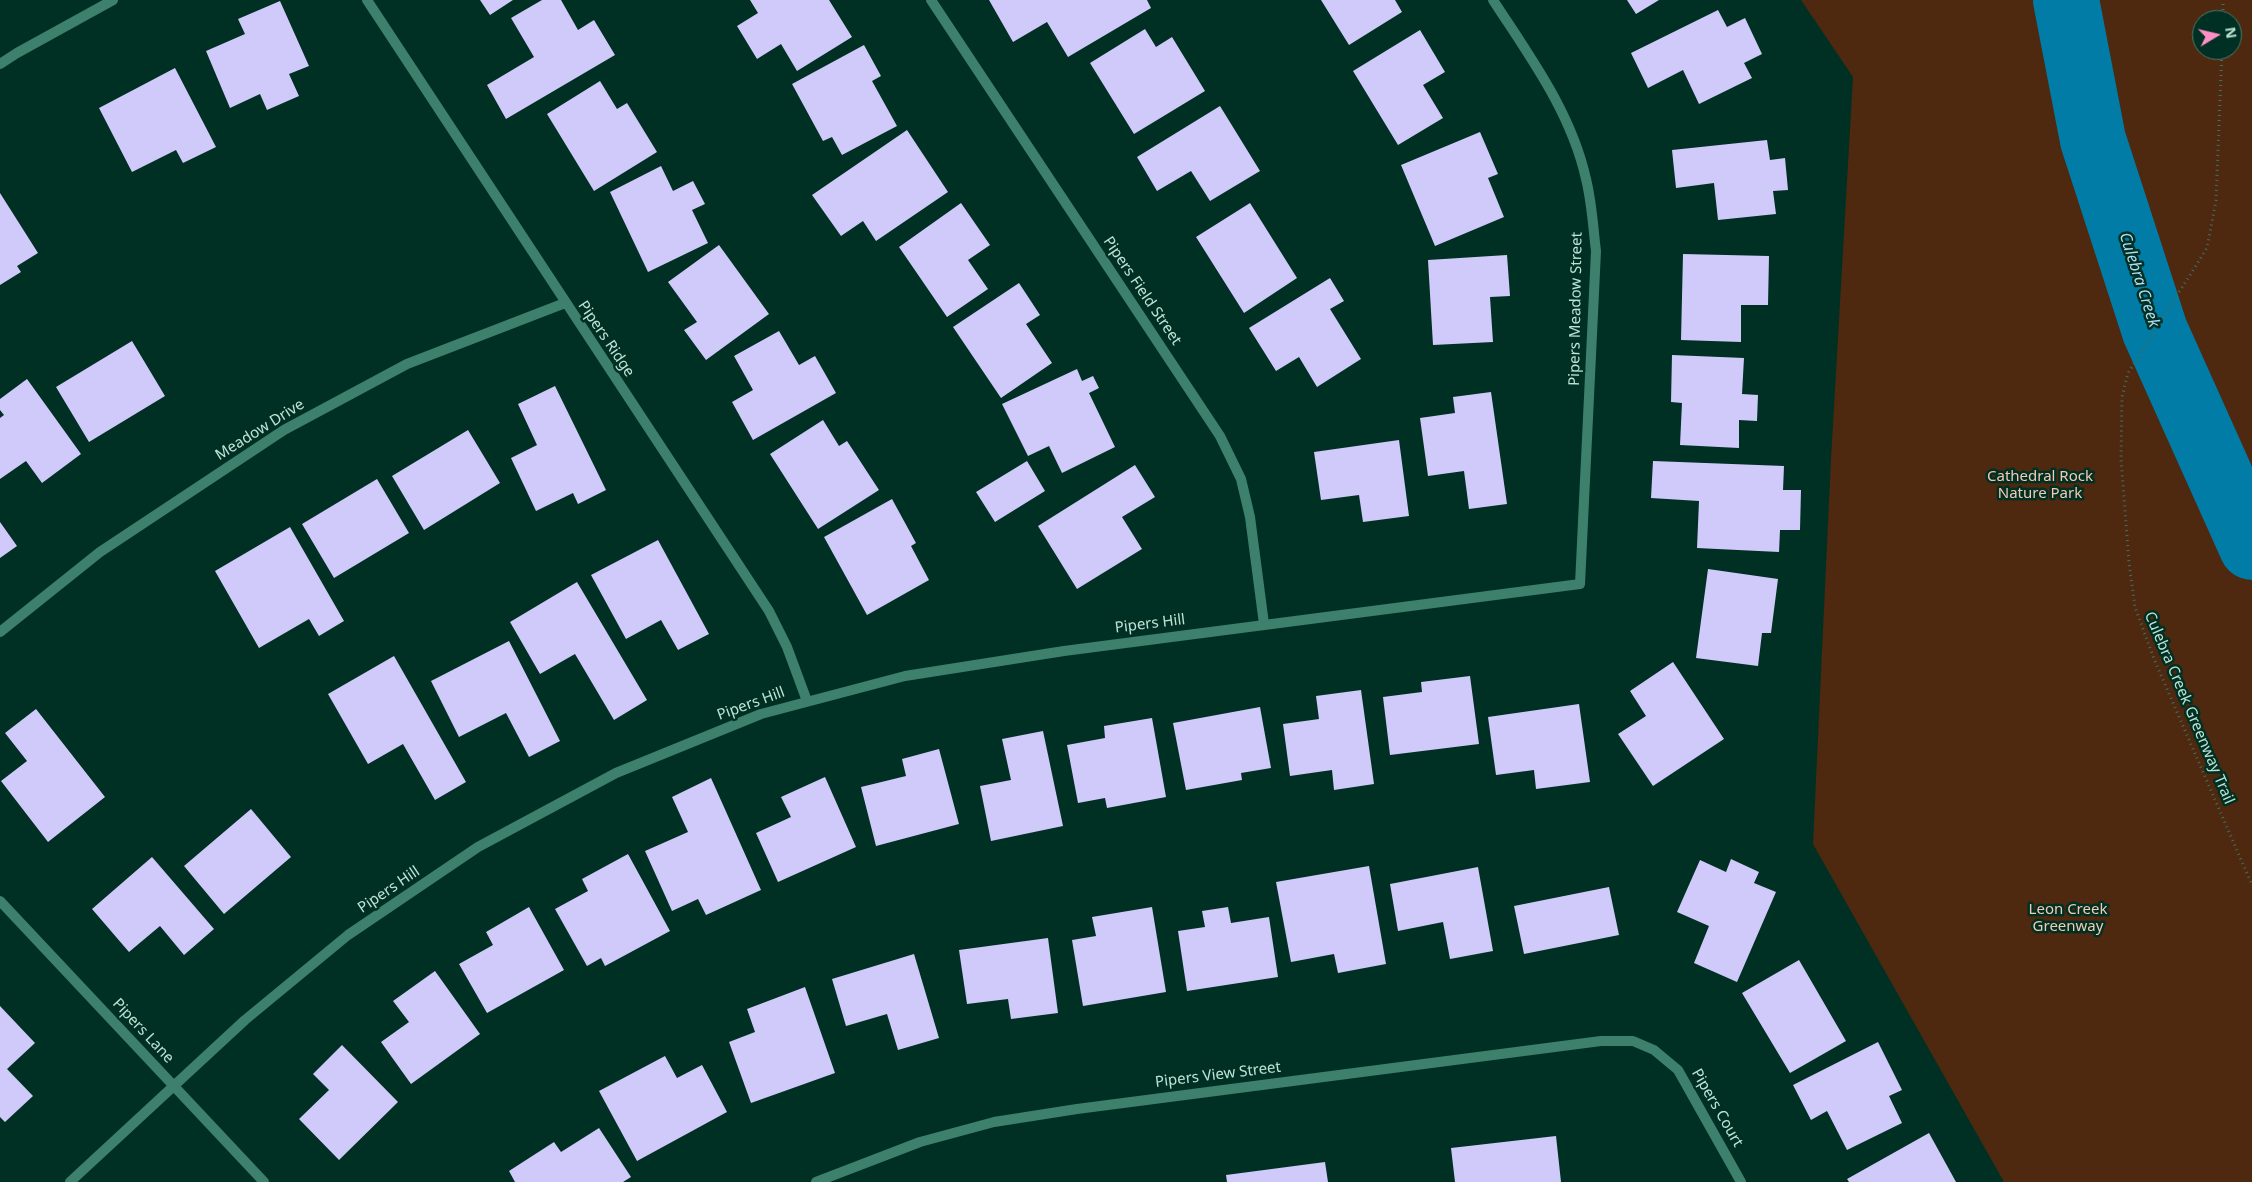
<!DOCTYPE html>
<style>
body{margin:0}
#map{position:relative;width:2252px;height:1182px;overflow:hidden;background:#003023;font-family:"Noto Sans",sans-serif}
canvas{display:block}
.north{position:absolute;left:2192px;top:10px;width:50px;height:50px;box-sizing:border-box;background:#003023;border:1px solid #4b786a;border-radius:50%;rotate:81deg;font-size:14px;font-weight:700;line-height:20px;text-align:center;color:#bce4d5}
.north::after{content:'';display:block;margin:auto;width:18px;height:22px;background:#fc8fc3;clip-path:polygon(50% 0,100% 100%,50% 72%,0 100%)}
</style>
<div id="map">
<canvas width="2252" height="1182"></canvas>
<div class="north">N</div>
</div>
<script>
const context = document.querySelector('canvas').getContext('2d');
context.lineJoin = 'round';
function paint(path, color) {
  context.fillStyle = color;
  context.fill(path, 'evenodd');
}
function strokePath(path, color, width, dash) {
  context.strokeStyle = color;
  context.lineWidth = width;
  context.lineCap = dash ? 'butt' : 'round';
  context.setLineDash(dash || []);
  context.stroke(path);
}
function label(font, color, halo, rows, align = 'center') {
  context.font = font + ' "Noto Sans",sans-serif';
  context.lineWidth = 5;
  context.setLineDash([]);
  context.textBaseline = 'middle';
  context.strokeStyle = halo;
  context.fillStyle = color;
  for (const [text, x, y, turn = 0] of rows) {
    context.save();
    context.translate(x, y);
    context.rotate((+turn || 0) * Math.PI / 180);
    context.textAlign = isNaN(turn) ? turn : align;
    if (halo) context.strokeText(text, 0, 0);
    context.fillText(text, 0, 0);
    context.restore();
  }
}
const green = new Path2D(`
 M 1801,0 L 2252,0 L 2252,1182 L 2004,1182 L 1813,844 L 1831,459 L 1853,77 ZM 2202,20 L 2232,20 L 2232,50 L 2202,50 Z`);
const river = new Path2D(`
 M 2066,0 L 2093,140 L 2155,331 L 2252,547`);
const building = new Path2D(`
 M 480,0 L 513,0 L 490,15 Z
 M 542,0 L 561,0 L 578,30 L 594,20 L 615,55 L 506,119 L 487,85 L 534,57 L 511,18 Z
 M 750,0 L 829,0 L 852,37 L 797,71 L 781,44 L 757,59 L 737,26 L 758,13 Z
 M 989,0 L 1147,0 L 1151,8 L 1068,57 L 1047,22 L 1013,42 Z
 M 1321,0 L 1395,0 L 1402,12 L 1349,45 Z
 M 1627,0 L 1659,0 L 1636,14 Z
 M 280,1 L 309,66 L 289,74 L 299,96 L 267,110 L 260,94 L 230,108 L 206,51 L 245,34 L 238,19 Z
 M 1718,10 L 1727,27 L 1745,18 L 1762,54 L 1744,63 L 1752,78 L 1699,104 L 1683,70 L 1648,88 L 1631,53 Z
 M 1145,29 L 1156,47 L 1172,37 L 1205,91 L 1134,134 L 1090,63 Z
 M 1420,30 L 1445,72 L 1423,85 L 1443,118 L 1398,145 L 1353,71 Z
 M 864,45 L 881,76 L 872,81 L 897,126 L 842,155 L 832,137 L 823,141 L 792,84 Z
 M 175,68 L 216,147 L 183,163 L 176,150 L 132,172 L 99,108 Z
 M 600,81 L 617,109 L 627,103 L 657,152 L 594,191 L 547,114 Z
 M 1220,106 L 1260,171 L 1210,201 L 1191,171 L 1157,191 L 1137,157 Z
 M 907,130 L 948,192 L 876,241 L 863,221 L 841,236 L 812,195 Z
 M 1480,132 L 1498,174 L 1488,178 L 1504,217 L 1435,246 L 1401,165 Z
 M 1767,140 L 1770,160 L 1785,158 L 1788,190 L 1773,191 L 1776,214 L 1718,220 L 1714,183 L 1676,188 L 1672,150 Z
 M 661,166 L 673,191 L 693,181 L 705,204 L 692,210 L 708,243 L 648,272 L 610,192 Z
 M 0,193 L 38,253 L 17,266 L 21,272 L 0,285 Z
 M 961,203 L 990,245 L 968,260 L 988,289 L 947,317 L 899,247 Z
 M 1250,203 L 1297,278 L 1244,313 L 1196,237 Z
 M 719,245 L 769,314 L 706,360 L 684,330 L 697,322 L 668,282 Z
 M 1683,254 L 1769,256 L 1768,305 L 1741,305 L 1741,342 L 1681,340 Z
 M 1507,255 L 1510,296 L 1490,297 L 1493,342 L 1433,345 L 1428,260 Z
 M 1330,278 L 1344,301 L 1330,309 L 1361,359 L 1317,387 L 1299,357 L 1276,371 L 1249,328 Z
 M 1019,283 L 1040,315 L 1026,324 L 1052,363 L 1001,398 L 953,327 Z
 M 779,331 L 799,365 L 815,356 L 836,393 L 753,440 L 732,402 L 753,390 L 734,356 Z
 M 132,341 L 165,396 L 89,442 L 56,387 Z
 M 1672,355 L 1744,358 L 1742,394 L 1758,395 L 1757,421 L 1739,420 L 1739,448 L 1680,445 L 1682,403 L 1671,402 Z
 M 1077,369 L 1082,381 L 1093,376 L 1099,388 L 1089,393 L 1115,447 L 1062,473 L 1049,446 L 1028,456 L 1002,404 Z
 M 27,379 L 81,454 L 42,483 L 26,461 L 0,479 L 0,418 L 4,415 L 0,410 L 0,399 Z
 M 555,386 L 606,490 L 578,504 L 573,493 L 536,511 L 511,458 L 537,445 L 518,404 Z
 M 1491,392 L 1507,504 L 1469,509 L 1464,471 L 1428,476 L 1420,418 L 1455,413 L 1453,397 Z
 M 823,420 L 839,446 L 847,441 L 879,490 L 818,529 L 770,454 Z
 M 468,430 L 500,483 L 424,530 L 392,476 Z
 M 1399,440 L 1409,516 L 1363,522 L 1359,495 L 1321,500 L 1314,452 Z
 M 1027,461 L 1045,491 L 995,522 L 976,492 Z
 M 1653,461 L 1784,466 L 1783,490 L 1801,490 L 1800,530 L 1780,530 L 1779,552 L 1697,548 L 1699,501 L 1651,498 Z
 M 1135,465 L 1155,497 L 1122,517 L 1142,549 L 1077,589 L 1038,526 Z
 M 377,479 L 409,533 L 334,578 L 302,524 Z
 M 892,499 L 916,543 L 911,546 L 929,580 L 867,615 L 824,537 Z
 M 0,522 L 17,546 L 0,558 Z
 M 290,527 L 344,621 L 319,636 L 309,619 L 259,648 L 215,571 Z
 M 658,540 L 709,634 L 678,650 L 661,620 L 626,639 L 591,575 Z
 M 1708,569 L 1778,579 L 1771,633 L 1762,633 L 1758,666 L 1696,658 Z
 M 577,582 L 647,700 L 614,720 L 575,654 L 540,674 L 510,622 Z
 M 509,641 L 560,741 L 529,757 L 506,713 L 459,737 L 431,681 Z
 M 394,656 L 466,782 L 435,800 L 403,744 L 368,764 L 328,694 Z
 M 1673,662 L 1724,739 L 1653,786 L 1618,734 L 1646,716 L 1630,691 Z
 M 1470,676 L 1479,744 L 1390,755 L 1383,697 L 1422,692 L 1421,682 Z
 M 1361,690 L 1374,784 L 1334,790 L 1332,770 L 1290,776 L 1283,724 L 1319,719 L 1316,696 Z
 M 1579,704 L 1590,782 L 1536,789 L 1534,770 L 1496,775 L 1488,717 Z
 M 1260,707 L 1271,768 L 1241,773 L 1242,780 L 1186,790 L 1173,723 Z
 M 36,709 L 105,797 L 48,842 L 1,781 L 27,761 L 5,733 Z
 M 1152,718 L 1166,797 L 1107,808 L 1105,798 L 1078,803 L 1067,745 L 1105,738 L 1104,726 Z
 M 1043,731 L 1063,826 L 991,841 L 980,786 L 1011,780 L 1002,739 Z
 M 939,749 L 959,824 L 876,846 L 861,787 L 906,776 L 902,759 Z
 M 825,777 L 856,847 L 778,882 L 756,833 L 791,817 L 781,797 Z
 M 711,778 L 761,890 L 706,915 L 698,899 L 672,911 L 645,851 L 688,832 L 672,797 Z
 M 251,809 L 291,857 L 224,914 L 184,866 Z
 M 628,854 L 670,931 L 605,966 L 601,958 L 587,966 L 555,909 L 588,891 L 582,879 Z
 M 152,857 L 214,929 L 184,955 L 160,926 L 129,952 L 92,909 Z
 M 1731,859 L 1759,872 L 1754,883 L 1776,892 L 1737,982 L 1694,963 L 1709,926 L 1677,912 L 1700,860 L 1726,872 Z
 M 1369,866 L 1386,964 L 1338,973 L 1334,954 L 1291,962 L 1276,882 Z
 M 1478,867 L 1493,951 L 1450,959 L 1443,922 L 1398,931 L 1390,884 Z
 M 1609,887 L 1619,935 L 1524,954 L 1514,906 Z
 M 529,907 L 564,970 L 487,1013 L 459,964 L 493,945 L 486,932 Z
 M 1152,907 L 1166,992 L 1083,1006 L 1072,940 L 1096,936 L 1092,917 Z
 M 1228,907 L 1231,923 L 1269,917 L 1278,977 L 1187,991 L 1178,931 L 1205,927 L 1202,911 Z
 M 1048,938 L 1058,1013 L 1011,1019 L 1008,999 L 967,1004 L 959,950 Z
 M 914,954 L 939,1038 L 898,1050 L 887,1014 L 846,1026 L 832,979 Z
 M 1799,960 L 1846,1041 L 1790,1073 L 1742,993 Z
 M 435,971 L 480,1034 L 411,1084 L 381,1042 L 409,1022 L 393,1001 Z
 M 805,987 L 835,1073 L 751,1103 L 729,1042 L 755,1032 L 747,1009 Z
 M 0,1006 L 35,1043 L 7,1069 L 33,1096 L 5,1122 L 0,1117 Z
 M 1878,1042 L 1902,1090 L 1889,1096 L 1902,1123 L 1847,1150 L 1827,1111 L 1811,1120 L 1793,1085 Z
 M 342,1045 L 398,1102 L 339,1160 L 299,1119 L 329,1090 L 313,1074 Z
 M 665,1056 L 677,1078 L 702,1065 L 727,1112 L 637,1161 L 599,1091 Z
 M 599,1128 L 631,1177 L 623,1182 L 515,1182 L 509,1171 L 554,1142 L 561,1152 Z
 M 1929,1133 L 1956,1182 L 1849,1182 L 1847,1179 Z
 M 1556,1136 L 1561,1182 L 1455,1182 L 1451,1148 Z
 M 1325,1162 L 1328,1182 L 1227,1182 L 1226,1175 Z`);
const path = new Path2D(`
 M 2223,20 L 2223,0
 M 2222,50 L 2216,200 L 2207,248 L 2128,373 L 2122,397 L 2121,458 L 2129,563 L 2135,607 L 2154,659 L 2252,885`);
const street = new Path2D(`
 M 367,0 L 769,611 L 787,647 L 807,701
 M 931,0 L 1220,436 L 1241,479 L 1250,517 L 1264,624
 M 0,64 L 17,53 L 113,0
 M 0,632 L 100,552 L 284,430 L 407,364 L 565,303
 M 0,901 L 264,1182
 M 70,1182 L 245,1020 L 348,935 L 478,847 L 616,773 L 761,714 L 905,676 L 1064,651 L 1580,584 L 1596,251 C 1593,227 1592,203 1586,179 C 1571,112 1530,57 1493,0
 M 816,1182 L 920,1142 L 994,1122 L 1077,1109 L 1601,1041 L 1633,1041 L 1654,1050 L 1678,1070 L 1741,1182`);
const streetNames = [
 ["Pipers Field Street",1142,291,56],
 ["Pipers Meadow Street",1576,309,-89],
 ["Pipers Ridge",606,339,56],
 ["Meadow Drive",260,430,-32],
 ["Pipers Hill",1150,624,-7],
 ["Pipers Hill",751,704,-20],
 ["Culebra Creek Greenway Trail",2189,708,67],
 ["Pipers Hill",389,890,-34],
 ["Pipers Lane",143,1031,47],
 ["Pipers View Street",1218,1075,-7],
 ["Pipers Court",1717,1108,60]
];
const parkNames = [
 ["Cathedral Rock",2040,477],
 ["Nature Park",2040,494],
 ["Leon Creek",2068,910],
 ["Greenway",2068,927]
];
const waterNames = [
 ["Culebra Creek",2139,280,72]
];
paint(green, '#4e280f');
strokePath(river, '#007ca6', 66);
paint(building, '#d0cafa');
strokePath(path, '#437062', 3, [1, 4]);
strokePath(street, '#3d806b', 10);
label('15px', '#bce4d5', '#003023', streetNames);
label('15px', '#f4cab3', '#003023', parkNames);
label('italic 16px', '#afdbf2', '#003023', waterNames);
</script>
